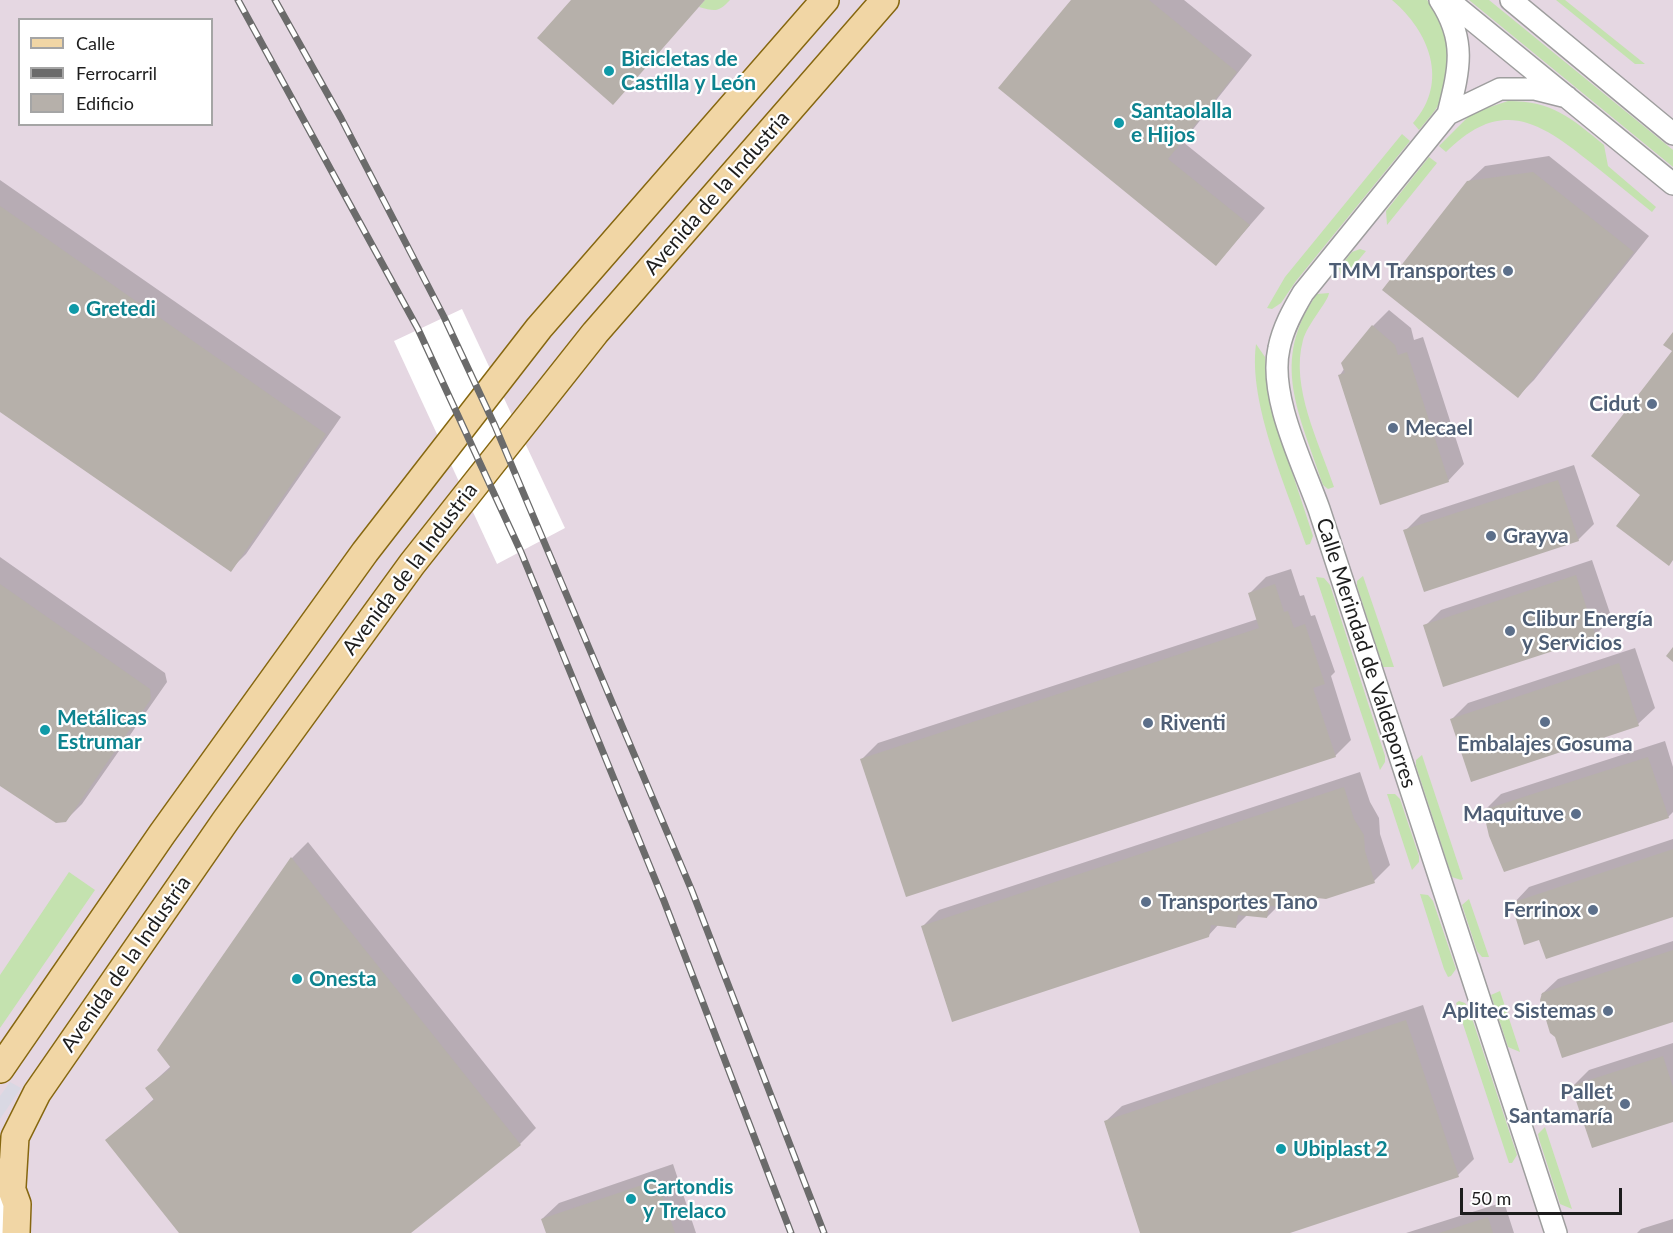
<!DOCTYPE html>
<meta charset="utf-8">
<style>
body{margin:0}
#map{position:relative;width:1673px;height:1233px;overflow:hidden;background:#edebe4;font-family:Lato,sans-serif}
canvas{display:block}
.legend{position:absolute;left:18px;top:18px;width:195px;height:108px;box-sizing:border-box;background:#fff;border:2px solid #a5a5a5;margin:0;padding:8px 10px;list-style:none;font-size:18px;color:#1d1d1d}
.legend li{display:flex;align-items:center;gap:12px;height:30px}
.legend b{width:30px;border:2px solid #a5a5a5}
.scale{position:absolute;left:1460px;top:1188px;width:162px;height:27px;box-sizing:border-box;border:3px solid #1d1d1d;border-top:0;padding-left:8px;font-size:18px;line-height:21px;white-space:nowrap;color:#1d1d1d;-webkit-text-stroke:4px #fff;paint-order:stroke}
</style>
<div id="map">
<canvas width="1673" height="1233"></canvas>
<ul class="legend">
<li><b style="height:8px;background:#f1d6a5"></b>Calle</li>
<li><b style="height:8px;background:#6b6b6b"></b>Ferrocarril</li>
<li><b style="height:16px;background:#b6b0aa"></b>Edificio</li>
</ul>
<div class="scale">50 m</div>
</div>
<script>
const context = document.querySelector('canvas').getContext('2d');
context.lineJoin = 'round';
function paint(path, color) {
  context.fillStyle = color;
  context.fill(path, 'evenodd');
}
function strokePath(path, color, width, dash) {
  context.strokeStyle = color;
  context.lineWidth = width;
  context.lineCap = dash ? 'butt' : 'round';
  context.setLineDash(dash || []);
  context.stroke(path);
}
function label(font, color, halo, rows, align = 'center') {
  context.font = font + ' Lato,sans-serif';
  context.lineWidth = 4.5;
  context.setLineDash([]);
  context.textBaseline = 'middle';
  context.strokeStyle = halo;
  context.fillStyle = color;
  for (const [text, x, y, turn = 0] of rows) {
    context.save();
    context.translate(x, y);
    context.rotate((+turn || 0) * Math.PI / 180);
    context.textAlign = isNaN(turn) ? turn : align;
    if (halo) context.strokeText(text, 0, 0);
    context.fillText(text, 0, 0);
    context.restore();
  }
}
const industrial = new Path2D(`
 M 0,0 L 1673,0 L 1673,1233 L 0,1233 ZM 20,20 L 212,20 L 212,124 L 20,124 Z`);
const grass = new Path2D(`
 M 705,0 L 730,0 C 718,13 715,11 699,7 Z
 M 1392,0 L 1427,0 C 1452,26 1455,67 1441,100 C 1436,111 1427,120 1419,130 L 1413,123 C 1450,82 1429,31 1392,0 Z
 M 1469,0 L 1489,0 L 1673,150 L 1673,167 Z
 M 1556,0 L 1565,0 L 1645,64 L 1635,64 Z
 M 1508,101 C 1553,101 1571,118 1604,145 L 1608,166 L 1656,207 L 1652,212 C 1631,195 1611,179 1590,162 C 1539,121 1501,97 1446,152 L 1439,146 L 1472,113 Z
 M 1402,134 L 1410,141 L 1296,281 L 1281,303 L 1272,309 L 1267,308 L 1285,277 Z
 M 1429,157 L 1437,163 L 1387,225 L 1386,211 Z
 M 1360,249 L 1366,251 L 1342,280 L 1339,268 L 1352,252 Z
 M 1329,293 C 1328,302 1308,323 1303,340 C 1290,387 1319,442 1334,487 L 1328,489 L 1323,485 C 1300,414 1269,362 1317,294 Z
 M 1256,344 L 1265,357 L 1270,405 L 1313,536 L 1310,544 L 1306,545 C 1287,488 1248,404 1256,344 Z
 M 1363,576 L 1394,667 L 1383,667 L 1357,586 L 1357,581 Z
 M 1316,577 L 1324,578 L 1330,585 L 1385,756 L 1385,762 L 1380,770 Z
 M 1422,755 L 1463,879 L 1461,880 L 1452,877 L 1416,766 L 1416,760 Z
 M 1387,794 L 1395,794 L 1400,799 L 1419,856 L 1419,862 L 1412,870 Z
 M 69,872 L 95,890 L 0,1028 L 0,975 Z
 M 1420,894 L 1428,895 L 1433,901 L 1456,969 L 1451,976 L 1448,977 L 1444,969 Z
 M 1469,899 L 1489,957 L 1482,957 L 1477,951 L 1462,905 Z
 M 1500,991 L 1520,1052 L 1508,1047 L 1491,995 Z
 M 1459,1001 L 1465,1003 L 1469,1009 L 1517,1155 L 1512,1163 L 1509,1163 L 1456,1003 Z
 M 1545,1127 L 1572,1209 L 1560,1204 L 1539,1139 L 1538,1134 Z`);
const plaza = new Path2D(`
 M 10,1082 L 21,1088 L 0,1119 L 0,1096 Z`);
const pier = new Path2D(`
 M 462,309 L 565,528 L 497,564 L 394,341 Z`);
const shadow = new Path2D(`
 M 1073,0 L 1184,0 L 1252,55 L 1183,142 L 1265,208 L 1216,264 Z
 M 1549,156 L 1649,236 L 1534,380 L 1518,396 L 1468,182 L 1485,166 Z
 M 0,180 L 341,417 L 246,554 L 230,570 L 0,411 Z
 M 1389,310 L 1411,328 L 1414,340 L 1423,337 L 1464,464 L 1448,481 L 1340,375 L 1373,326 Z
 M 1574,465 L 1594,524 L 1578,540 L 1405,531 L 1421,515 Z
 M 0,557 L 165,673 L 167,682 L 82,804 L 66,820 L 0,783 Z
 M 1592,560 L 1612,619 L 1595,635 L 1444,685 L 1425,626 L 1441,610 Z
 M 1291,569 L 1300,596 L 1304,595 L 1311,616 L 1315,615 L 1335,672 L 1331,676 L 1351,740 L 1335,756 L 862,759 L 878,743 L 1258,619 L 1250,593 L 1266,577 Z
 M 1635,648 L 1655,708 L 1638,724 L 1452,719 L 1468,703 Z
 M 1665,741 L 1673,767 L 1673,812 L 1668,817 L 1485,810 L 1501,794 Z
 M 1360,772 L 1370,802 L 1379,818 L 1380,834 L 1390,865 L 1374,881 L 1308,896 L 1298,907 L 1279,905 L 1267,917 L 1247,915 L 1235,927 L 1219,924 L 1208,936 L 922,927 L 939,910 Z
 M 1673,839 L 1673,916 L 1540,938 L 1513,904 L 1529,887 Z
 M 308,842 L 536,1128 L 520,1144 L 409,1233 L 181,1233 L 107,1140 L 155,1098 L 147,1088 L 171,1066 L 159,1050 L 292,858 Z
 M 1673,941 L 1673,1021 L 1541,995 L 1558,979 Z
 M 1423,1005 L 1474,1159 L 1458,1175 L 1285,1233 L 1142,1233 L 1105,1122 L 1122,1106 Z
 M 1673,1043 L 1673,1121 L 1572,1087 L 1589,1070 Z
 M 673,1164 L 696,1233 L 548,1233 L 542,1219 L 559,1203 Z
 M 1504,1202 L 1514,1233 L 1406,1233 Z
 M 1673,1219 L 1673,1233 L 1637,1233 L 1641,1229 Z`);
const building = new Path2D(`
 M 571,0 L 705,0 L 613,105 L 537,38 Z
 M 1071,0 L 1149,0 L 1237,72 L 1168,159 L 1250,225 L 1216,266 L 998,88 Z
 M 1533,172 L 1634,252 L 1518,398 L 1382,290 L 1467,181 Z
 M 0,206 L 326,434 L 231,572 L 0,412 Z
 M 1372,325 L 1395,345 L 1398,355 L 1407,352 L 1449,482 L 1380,505 L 1338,375 L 1345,373 L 1341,363 Z
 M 1673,332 L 1673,560 L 1669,566 L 1616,526 L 1640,495 L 1591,456 L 1672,351 L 1663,345 Z
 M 1558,480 L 1579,541 L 1424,592 L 1403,530 Z
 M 1576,575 L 1596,637 L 1443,687 L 1423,625 Z
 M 0,584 L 150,689 L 151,699 L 66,822 L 56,823 L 0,786 Z
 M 1275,584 L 1284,612 L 1288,611 L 1294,628 L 1305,624 L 1325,684 L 1313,688 L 1336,757 L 906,897 L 860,759 L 1259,628 L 1248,593 Z
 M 1673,647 L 1673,662 L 1666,656 Z
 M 1619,663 L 1639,726 L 1471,782 L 1450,719 Z
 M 1648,757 L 1669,818 L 1504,872 L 1489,836 L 1483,810 Z
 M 1344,787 L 1354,819 L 1364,835 L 1365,851 L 1375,883 L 1326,899 L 1300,896 L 1298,908 L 1269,906 L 1267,918 L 1238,915 L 1236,928 L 1211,925 L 1209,937 L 952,1022 L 921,926 Z
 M 1673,849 L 1673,917 L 1546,959 L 1539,940 L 1524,945 L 1511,903 Z
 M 291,857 L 521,1145 L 411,1233 L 179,1233 L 105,1140 L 154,1100 L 145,1088 L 171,1068 L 157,1050 Z
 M 1673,950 L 1673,1022 L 1562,1058 L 1555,1037 L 1550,1033 L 1540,1000 L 1542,993 Z
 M 1406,1020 L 1459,1177 L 1290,1233 L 1140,1233 L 1104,1121 Z
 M 1663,1056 L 1673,1087 L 1673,1122 L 1592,1148 L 1571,1086 Z
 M 657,1180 L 675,1233 L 546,1233 L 541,1219 Z
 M 1488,1217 L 1493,1233 L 1439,1233 Z`);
const minor = new Path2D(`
 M 1440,0 C 1467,41 1459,70 1448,114
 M 1448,0 L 1673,184
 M 1511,0 L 1673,134
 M 0,1204 L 2,1233
 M 1556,1233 L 1319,509 C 1303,464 1268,396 1279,348 C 1283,328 1293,310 1303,293 L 1448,114 L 1500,89 L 1535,89 L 1567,97`);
const major = new Path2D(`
 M 0,1069 L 162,834 L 365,552 L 539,328 L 825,0
 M 5,1171 L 17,1204 L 16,1233
 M 12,1186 L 15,1137 L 37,1093 L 226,820 L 412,564 L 595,333 L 885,0`);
const rail = new Path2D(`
 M 238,0 L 418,329 L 521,552 L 664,901 L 791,1233
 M 275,0 L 341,118 L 444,317 L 495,426 L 692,891 L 824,1233`);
const markers = [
 [609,71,6,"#0f9aa8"],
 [1119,123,6,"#0f9aa8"],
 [1508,271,6,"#5c6f8a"],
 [74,309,6,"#0f9aa8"],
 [1652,404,6,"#5c6f8a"],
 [1393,428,6,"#5c6f8a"],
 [1491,536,6,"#5c6f8a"],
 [1510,631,6,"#5c6f8a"],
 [1545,722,6,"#5c6f8a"],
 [1148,723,6,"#5c6f8a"],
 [45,730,6,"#0f9aa8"],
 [1576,814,6,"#5c6f8a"],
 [1146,902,6,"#5c6f8a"],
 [1593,910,6,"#5c6f8a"],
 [297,979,6,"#0f9aa8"],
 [1608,1011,6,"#5c6f8a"],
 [1625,1104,6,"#5c6f8a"],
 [1281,1149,6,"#0f9aa8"],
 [631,1199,6,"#0f9aa8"]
];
const cultureNames = [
 ["Bicicletas de",621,59],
 ["Castilla y León",621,83],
 ["Santaolalla",1131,111],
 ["e Hijos",1131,135],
 ["Gretedi",86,309],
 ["Metálicas",57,718],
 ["Estrumar",57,742],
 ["Onesta",309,979],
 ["Ubiplast 2",1293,1149],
 ["Cartondis",643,1187],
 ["y Trelaco",643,1211]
];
const streetNames = [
 ["Avenida de la Industria",717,193,-49],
 ["Avenida de la Industria",410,569,-53],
 ["Calle Merindad de Valdeporres",1366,653,72],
 ["Avenida de la Industria",126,964,-55]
];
const serviceNames = [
 ["TMM Transportes",1496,271],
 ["Cidut",1640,404],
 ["Mecael",1405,428,"left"],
 ["Grayva",1503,536,"left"],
 ["Clibur Energía",1522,619,"left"],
 ["y Servicios",1522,643,"left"],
 ["Riventi",1160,723,"left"],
 ["Embalajes Gosuma",1545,744,"center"],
 ["Maquituve",1564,814],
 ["Transportes Tano",1158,902,"left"],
 ["Ferrinox",1581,910],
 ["Aplitec Sistemas",1596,1011],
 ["Pallet",1613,1092],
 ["Santamaría",1613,1116]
];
paint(industrial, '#e5d7e2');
paint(grass, '#c4e2af');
paint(plaza, '#d9d8e3');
paint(pier, '#fff');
paint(shadow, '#0003');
paint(building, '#b6b0aa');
strokePath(minor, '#9e9e9e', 24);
strokePath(major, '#866710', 30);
strokePath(minor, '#fff', 21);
strokePath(major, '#f1d6a5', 27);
strokePath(rail, '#6b6b6b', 7);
strokePath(rail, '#fff', 4.5, [14]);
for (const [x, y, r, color] of markers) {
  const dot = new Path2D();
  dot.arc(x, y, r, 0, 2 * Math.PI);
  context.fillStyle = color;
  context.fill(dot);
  strokePath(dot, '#fff', 2);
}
label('bold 21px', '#0d838f', '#fff', cultureNames, 'left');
label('21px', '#1d1d1d', '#fff', streetNames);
label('bold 21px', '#4e5e75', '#fff', serviceNames, 'right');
</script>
